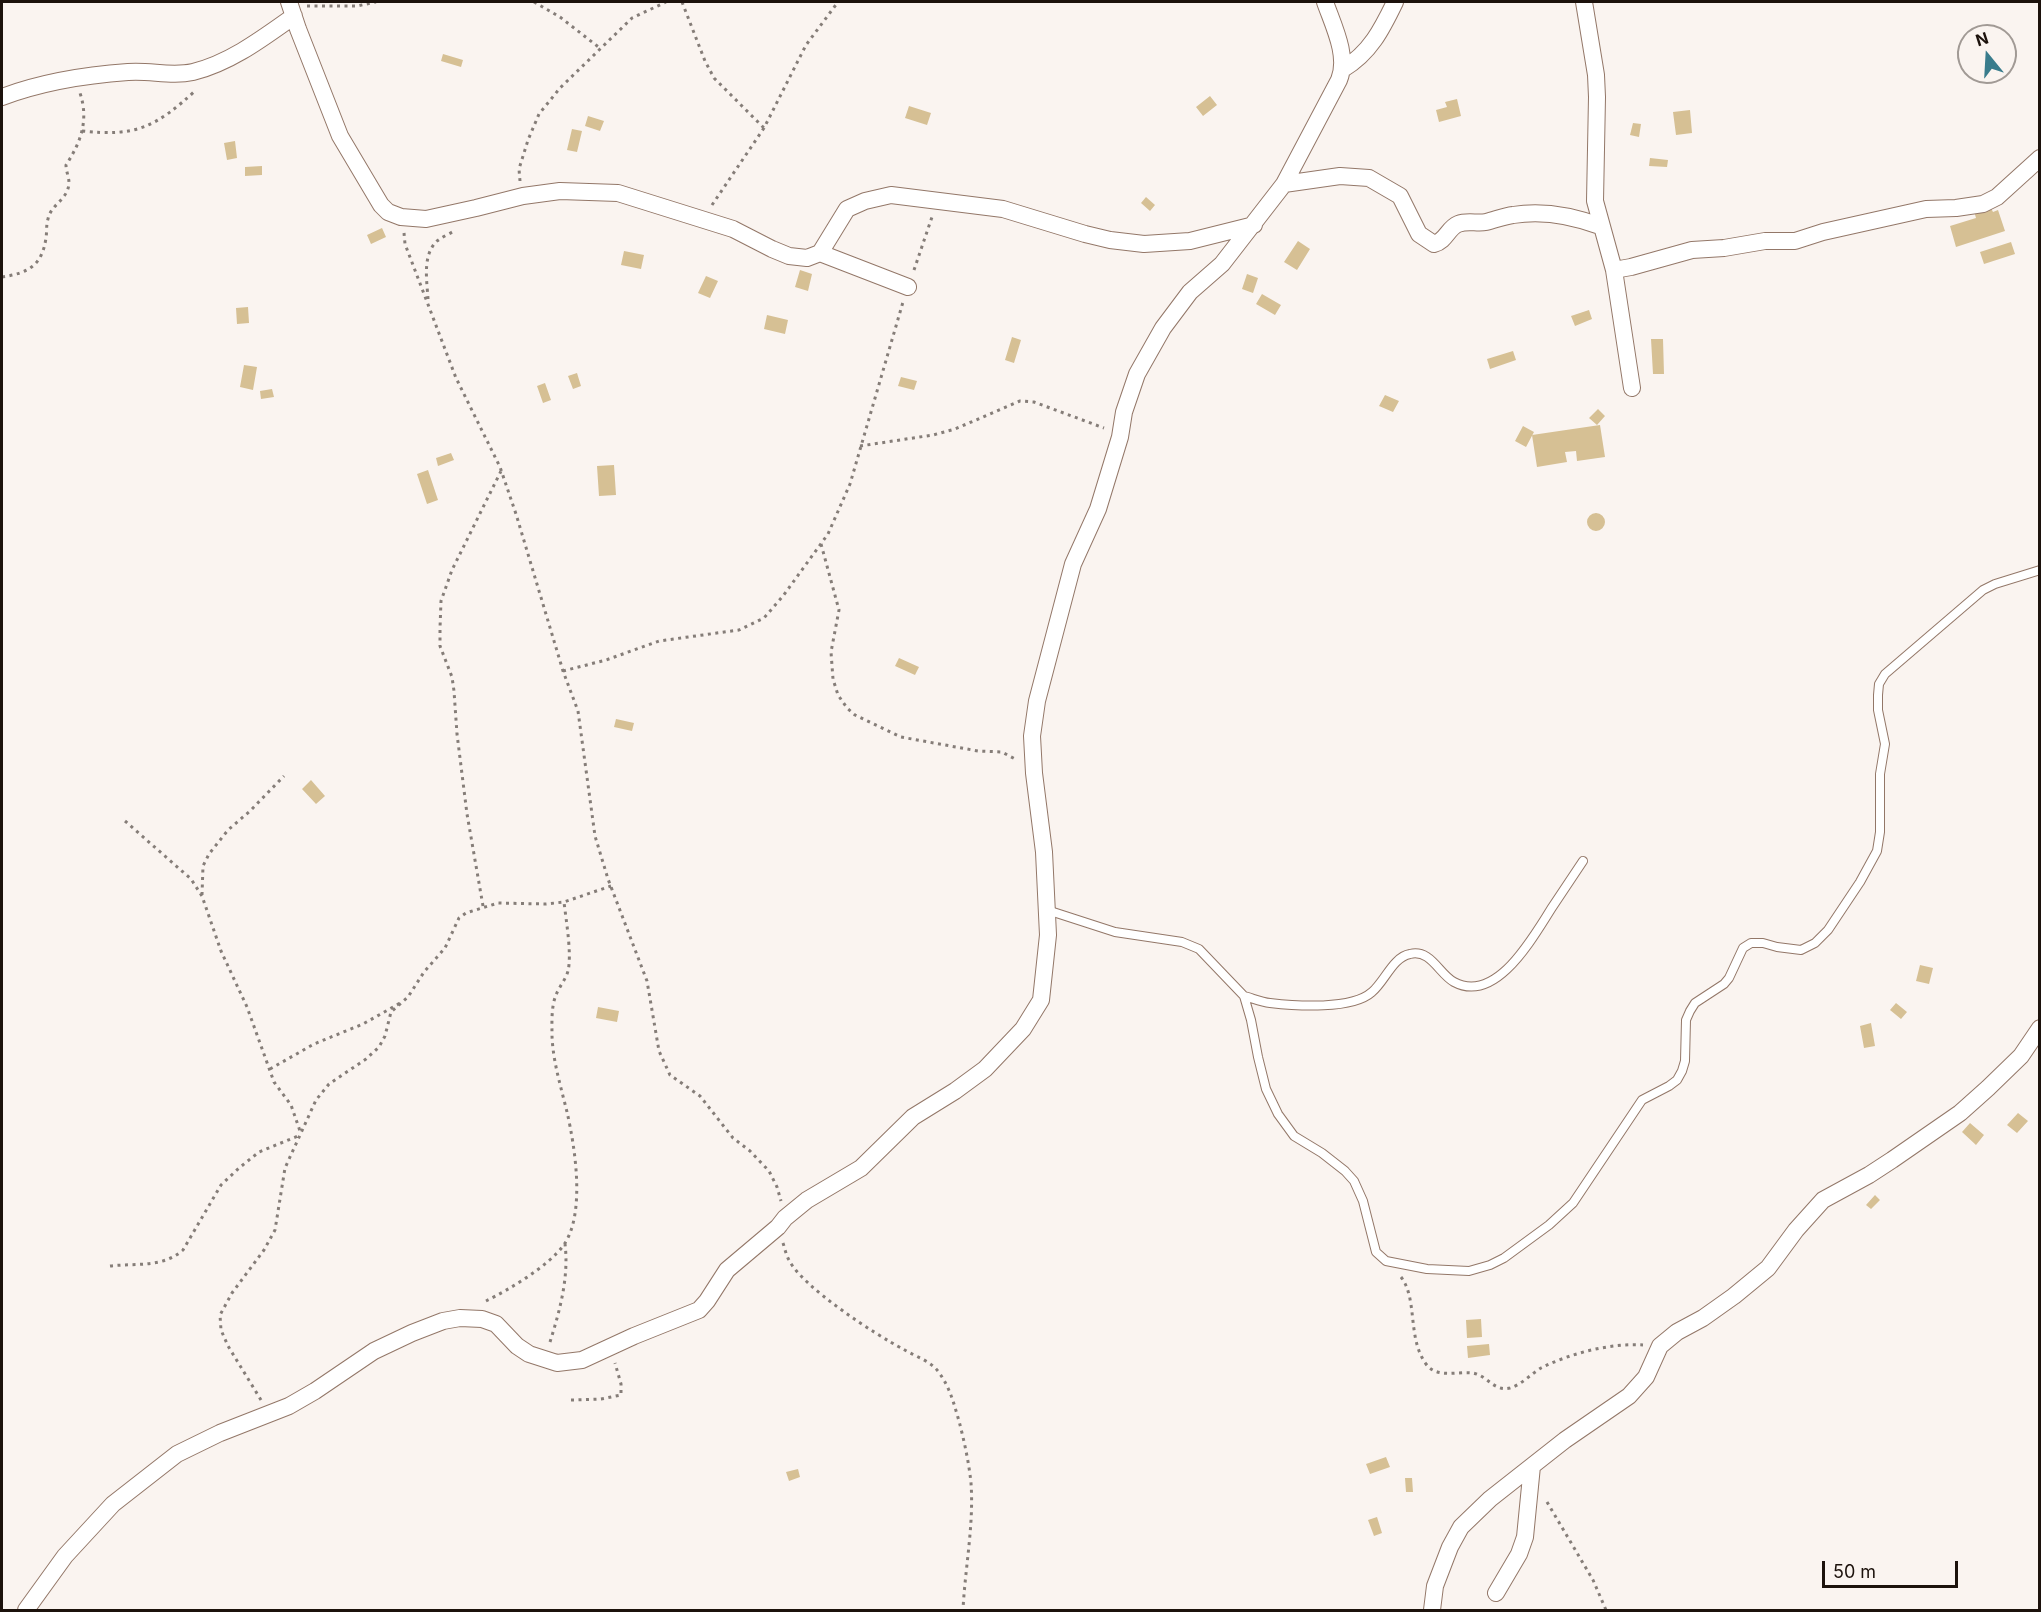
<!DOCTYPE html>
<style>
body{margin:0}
#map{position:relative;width:2041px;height:1612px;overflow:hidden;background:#faf4f0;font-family:Inter,sans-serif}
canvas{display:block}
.frame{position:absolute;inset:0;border:3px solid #1c120c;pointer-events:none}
.north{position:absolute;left:1957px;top:24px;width:60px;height:60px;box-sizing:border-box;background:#faf4f0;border:2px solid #a19a95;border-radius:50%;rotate:342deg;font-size:16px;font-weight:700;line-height:24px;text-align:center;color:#1c120c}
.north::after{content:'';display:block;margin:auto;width:21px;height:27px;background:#397c8c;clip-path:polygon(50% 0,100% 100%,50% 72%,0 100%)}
.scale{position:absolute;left:1822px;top:1561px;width:136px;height:27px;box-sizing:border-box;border:3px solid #1c120c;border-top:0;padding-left:8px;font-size:18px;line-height:21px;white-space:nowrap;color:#1c120c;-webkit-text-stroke:4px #faf4f0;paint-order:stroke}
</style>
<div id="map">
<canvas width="2041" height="1612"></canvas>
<div class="frame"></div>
<div class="north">N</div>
<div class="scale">50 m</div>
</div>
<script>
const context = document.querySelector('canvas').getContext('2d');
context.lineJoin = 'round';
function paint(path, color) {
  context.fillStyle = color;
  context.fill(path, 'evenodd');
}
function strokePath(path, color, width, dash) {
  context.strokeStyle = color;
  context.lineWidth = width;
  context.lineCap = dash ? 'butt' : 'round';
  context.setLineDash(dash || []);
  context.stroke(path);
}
const building = new Path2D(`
 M 443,54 L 463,60 L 461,67 L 441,61 Z
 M 1210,96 L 1217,105 L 1203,116 L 1196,107 Z
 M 1457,99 L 1461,116 L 1439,122 L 1436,110 L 1447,107 L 1445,102 Z
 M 909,106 L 931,113 L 927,125 L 905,118 Z
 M 1690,110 L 1692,133 L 1676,135 L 1673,112 Z
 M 588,116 L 604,121 L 600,131 L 585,126 Z
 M 1633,123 L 1641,124 L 1639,137 L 1630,135 Z
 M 572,129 L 582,131 L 577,152 L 567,150 Z
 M 235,141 L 237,158 L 227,160 L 224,143 Z
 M 1650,158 L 1668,160 L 1667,167 L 1649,166 Z
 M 262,166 L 262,175 L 245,176 L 245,167 Z
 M 1146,197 L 1155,205 L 1150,211 L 1141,203 Z
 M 1990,206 L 1993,212 L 1998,210 L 2005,231 L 1956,247 L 1950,226 L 1976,218 L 1974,211 Z
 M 382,228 L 386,237 L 371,244 L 367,235 Z
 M 1298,241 L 1310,249 L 1297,270 L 1284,262 Z
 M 2011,242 L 2015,254 L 1984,264 L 1980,252 Z
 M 624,251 L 644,255 L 641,269 L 621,265 Z
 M 800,270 L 812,274 L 808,291 L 795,287 Z
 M 1247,274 L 1258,278 L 1253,293 L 1242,289 Z
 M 706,276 L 718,281 L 710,298 L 698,293 Z
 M 1262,294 L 1281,305 L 1275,315 L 1256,304 Z
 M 248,307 L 249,323 L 237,324 L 236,308 Z
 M 1589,310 L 1592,319 L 1575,326 L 1571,316 Z
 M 767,315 L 788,320 L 785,334 L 764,329 Z
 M 1012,337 L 1021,340 L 1014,363 L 1005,360 Z
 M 1651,339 L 1663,339 L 1664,374 L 1653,374 Z
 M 1513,351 L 1516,360 L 1490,369 L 1487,359 Z
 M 244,365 L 257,367 L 253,390 L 240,387 Z
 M 577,373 L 581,386 L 573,389 L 568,376 Z
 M 901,377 L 917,381 L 914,390 L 898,386 Z
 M 545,383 L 551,400 L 543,403 L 537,386 Z
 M 272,389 L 274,397 L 261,399 L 260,391 Z
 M 1385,395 L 1399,401 L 1393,412 L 1379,406 Z
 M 1598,409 L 1605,416 L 1597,425 L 1589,418 Z
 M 1600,425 L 1605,457 L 1577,461 L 1576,451 L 1565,452 L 1567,462 L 1537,467 L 1532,435 Z
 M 1523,426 L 1534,432 L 1526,447 L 1515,441 Z
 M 451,453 L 454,460 L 438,466 L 436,458 Z
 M 614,465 L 616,495 L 599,496 L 597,466 Z
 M 428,470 L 438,500 L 427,504 L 417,474 Z
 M1587 522a9 9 0 1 1 18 0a9 9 0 1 1-18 0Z
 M 899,658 L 919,667 L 915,675 L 895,666 Z
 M 616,719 L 634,723 L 632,731 L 614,727 Z
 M 311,780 L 325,796 L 316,804 L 302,789 Z
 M 1920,965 L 1933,968 L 1929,984 L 1916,981 Z
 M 1896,1003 L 1907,1012 L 1901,1019 L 1890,1010 Z
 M 598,1007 L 619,1011 L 617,1022 L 596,1018 Z
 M 1871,1023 L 1875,1046 L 1864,1048 L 1860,1026 Z
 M 2018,1113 L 2028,1121 L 2017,1133 L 2007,1125 Z
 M 1970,1123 L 1984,1135 L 1976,1145 L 1962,1132 Z
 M 1875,1195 L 1880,1200 L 1871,1209 L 1866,1205 Z
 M 1481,1319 L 1482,1337 L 1467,1338 L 1466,1320 Z
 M 1489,1344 L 1490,1355 L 1468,1358 L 1467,1346 Z
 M 1386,1457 L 1390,1467 L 1370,1474 L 1366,1464 Z
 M 798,1469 L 800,1477 L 789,1481 L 786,1472 Z
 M 1405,1478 L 1412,1478 L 1413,1492 L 1406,1492 Z
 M 1377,1517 L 1382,1533 L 1374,1536 L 1368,1520 Z`);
const path = new Path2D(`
 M 534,2 L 560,17 L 601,49
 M 682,2 L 705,61 L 714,78 L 764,128
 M 307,6 L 357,6 L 376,2
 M 82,131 C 136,137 156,127 196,90
 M 520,181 L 519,169 L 528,140 L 539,114 L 560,88 L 632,18 L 666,2
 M 712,205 L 764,128 L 806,45 L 838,2
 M 404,233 L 405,244 L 456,378 L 500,467 L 516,514 L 563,671 L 578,711 L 595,836 L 608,879 L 647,981 L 659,1051 L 670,1075 L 700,1096 L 733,1138 L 750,1151 L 769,1171 L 777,1187 L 781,1201
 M 914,270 L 932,217
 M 2,277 C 28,273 42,266 46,238 C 47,232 46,225 48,219 C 51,204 68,200 69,183 C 69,177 66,171 66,165 C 81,142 89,120 80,93
 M 428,299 C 427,281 422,255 437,241 C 442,237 449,234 454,231
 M 860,446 L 933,435 L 955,429 L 1020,401 L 1034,402 L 1104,428
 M 821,544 L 839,610 L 831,652 L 833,679 L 838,695 L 847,708 L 855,715 L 901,737 L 978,751 L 1002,752 L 1017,760
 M 563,671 L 606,660 L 659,641 L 739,630 L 764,618 L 783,596 L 828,534 L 850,484 L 903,302
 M 125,821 L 191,879 L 202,896 L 221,951 L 247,1007 L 274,1082 L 291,1105 L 300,1131
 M 202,895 L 203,866 L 209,854 L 228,830 L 250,811 L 284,776
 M 483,906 L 467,814 L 457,734 L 454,691 L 452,677 L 440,646 L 440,628 L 441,601 L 452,570 L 501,471
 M 270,1069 L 314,1044 L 363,1024 L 402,1002
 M 783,1243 C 785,1249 786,1255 789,1260 C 802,1287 876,1335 903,1349 C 916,1357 932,1361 940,1374 C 950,1388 954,1404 959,1421 C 964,1440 969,1463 971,1483 C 974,1525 965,1568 963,1610
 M 110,1266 C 136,1263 163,1268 183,1250 L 221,1185 L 239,1168 L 259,1152 L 298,1136
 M 1401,1277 C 1418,1299 1407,1338 1426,1364 C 1437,1379 1457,1371 1473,1373 C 1488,1376 1494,1392 1510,1388 C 1521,1385 1531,1374 1541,1368 C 1571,1353 1610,1343 1643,1345
 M 486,1301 C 510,1289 547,1267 563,1246 C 586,1215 575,1147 567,1112 C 561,1087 553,1062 552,1036 C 552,1023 551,1007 556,995 C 559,987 566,979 568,971 C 572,954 566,920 564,902
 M 550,1342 C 560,1310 569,1277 565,1244
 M 261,1400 L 228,1346 L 221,1330 L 220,1315 L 232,1293 L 264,1250 L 275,1230 L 285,1168 L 316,1100 L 329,1084 L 366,1059 L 379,1047 L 385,1036 L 391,1012 L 408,997 L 424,972 L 445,948 L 459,918 L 466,913 L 498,903 L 546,904 L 564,902 L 611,886
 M 571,1400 L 601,1399 L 621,1395 L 621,1384 L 615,1363
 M 1547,1502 L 1593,1580 L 1606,1610`);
const lane = new Path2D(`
 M 1047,910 L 1115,932 L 1182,942 L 1199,949 L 1244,996 L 1251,1020 L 1258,1057 L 1266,1089 L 1278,1114 L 1294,1136 L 1322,1153 L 1345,1171 L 1354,1181 L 1363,1201 L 1376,1252 L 1386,1261 L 1427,1269 L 1469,1271 L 1490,1265 L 1504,1258 L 1549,1225 L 1573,1203 L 1642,1100 L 1669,1086 L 1677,1080 L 1682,1071 L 1685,1061 L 1686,1020 L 1690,1011 L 1695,1003 L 1724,984 L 1729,978 L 1743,948 L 1751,943 L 1763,943 L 1777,947 L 1801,950 L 1815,943 L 1828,930 L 1860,882 L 1877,851 L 1880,832 L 1880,774 L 1885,744 L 1878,710 L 1878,695 L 1879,684 L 1885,674 L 1983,590 L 1995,584 L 2040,570
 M 1244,996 C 1252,998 1261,1002 1270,1003 C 1296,1006 1352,1010 1372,992 C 1385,981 1393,957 1410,954 C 1431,949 1439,974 1454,982 C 1497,1005 1534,935 1553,906 C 1563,891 1573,876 1583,861`);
const street = new Path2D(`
 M 289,2 L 298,29 L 340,136 L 381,205 L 388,212 L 401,217 L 426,219 L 476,208 L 523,196 L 560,191 L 618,193 L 733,229 L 772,249 L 789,256 L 807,258 L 820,253 L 847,209 L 865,201 L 891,195 L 1003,209 L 1085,234 L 1110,240 L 1144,244 L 1190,241 L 1254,225
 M 1584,2 L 1596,75 L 1597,97 L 1595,201 L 1614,270 L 1632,388
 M 1343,69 C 1370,53 1382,29 1395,2
 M 2,97 C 42,82 85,75 128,72 C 150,70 171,77 193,72 C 230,63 263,38 294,16
 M 1284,184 L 1340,176 L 1369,178 L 1400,196 L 1419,234 L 1434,244 C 1446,241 1448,228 1458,224 C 1468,220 1477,224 1486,222 C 1495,220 1504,216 1513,215 C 1542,210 1573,216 1600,226
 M 820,253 L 908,287
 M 1614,270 L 1631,267 L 1692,250 L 1724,248 L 1765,241 L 1795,241 L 1823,232 L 1926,209 L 1956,208 L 1983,204 L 1997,197 L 2040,158
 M 1496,1593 L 1519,1554 L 1525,1537 L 1532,1466
 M 26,1610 L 65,1556 L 113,1504 L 177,1454 L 220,1433 L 289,1406 L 315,1391 L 374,1351 L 412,1333 L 443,1321 L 460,1318 L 482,1319 L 496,1324 L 517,1346 L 529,1354 L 557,1363 L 582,1360 L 634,1336 L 699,1310 L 707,1301 L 727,1270 L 778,1227 L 785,1218 L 807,1200 L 861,1168 L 913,1117 L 955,1091 L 985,1069 L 1023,1029 L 1041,1000 L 1048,935 L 1044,852 L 1034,773 L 1032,736 L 1037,701 L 1073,564 L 1098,509 L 1120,437 L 1124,412 L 1137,374 L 1163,328 L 1190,292 L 1222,264 L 1284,184 L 1339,80 C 1349,56 1333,25 1325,2
 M 1432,1610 L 1435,1586 L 1450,1547 L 1461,1527 L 1490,1499 L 1565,1440 L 1629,1396 L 1646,1377 L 1660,1346 L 1677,1332 L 1703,1318 L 1734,1296 L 1768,1268 L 1796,1230 L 1823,1200 L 1869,1175 L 1892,1160 L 1960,1113 L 1988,1088 L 2021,1056 L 2040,1028`);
paint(building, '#d6c094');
strokePath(lane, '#937768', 10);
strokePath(street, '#937768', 18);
strokePath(path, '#857d78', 3, [3, 4.5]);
strokePath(lane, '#fff', 8);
strokePath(street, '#fff', 16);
</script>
